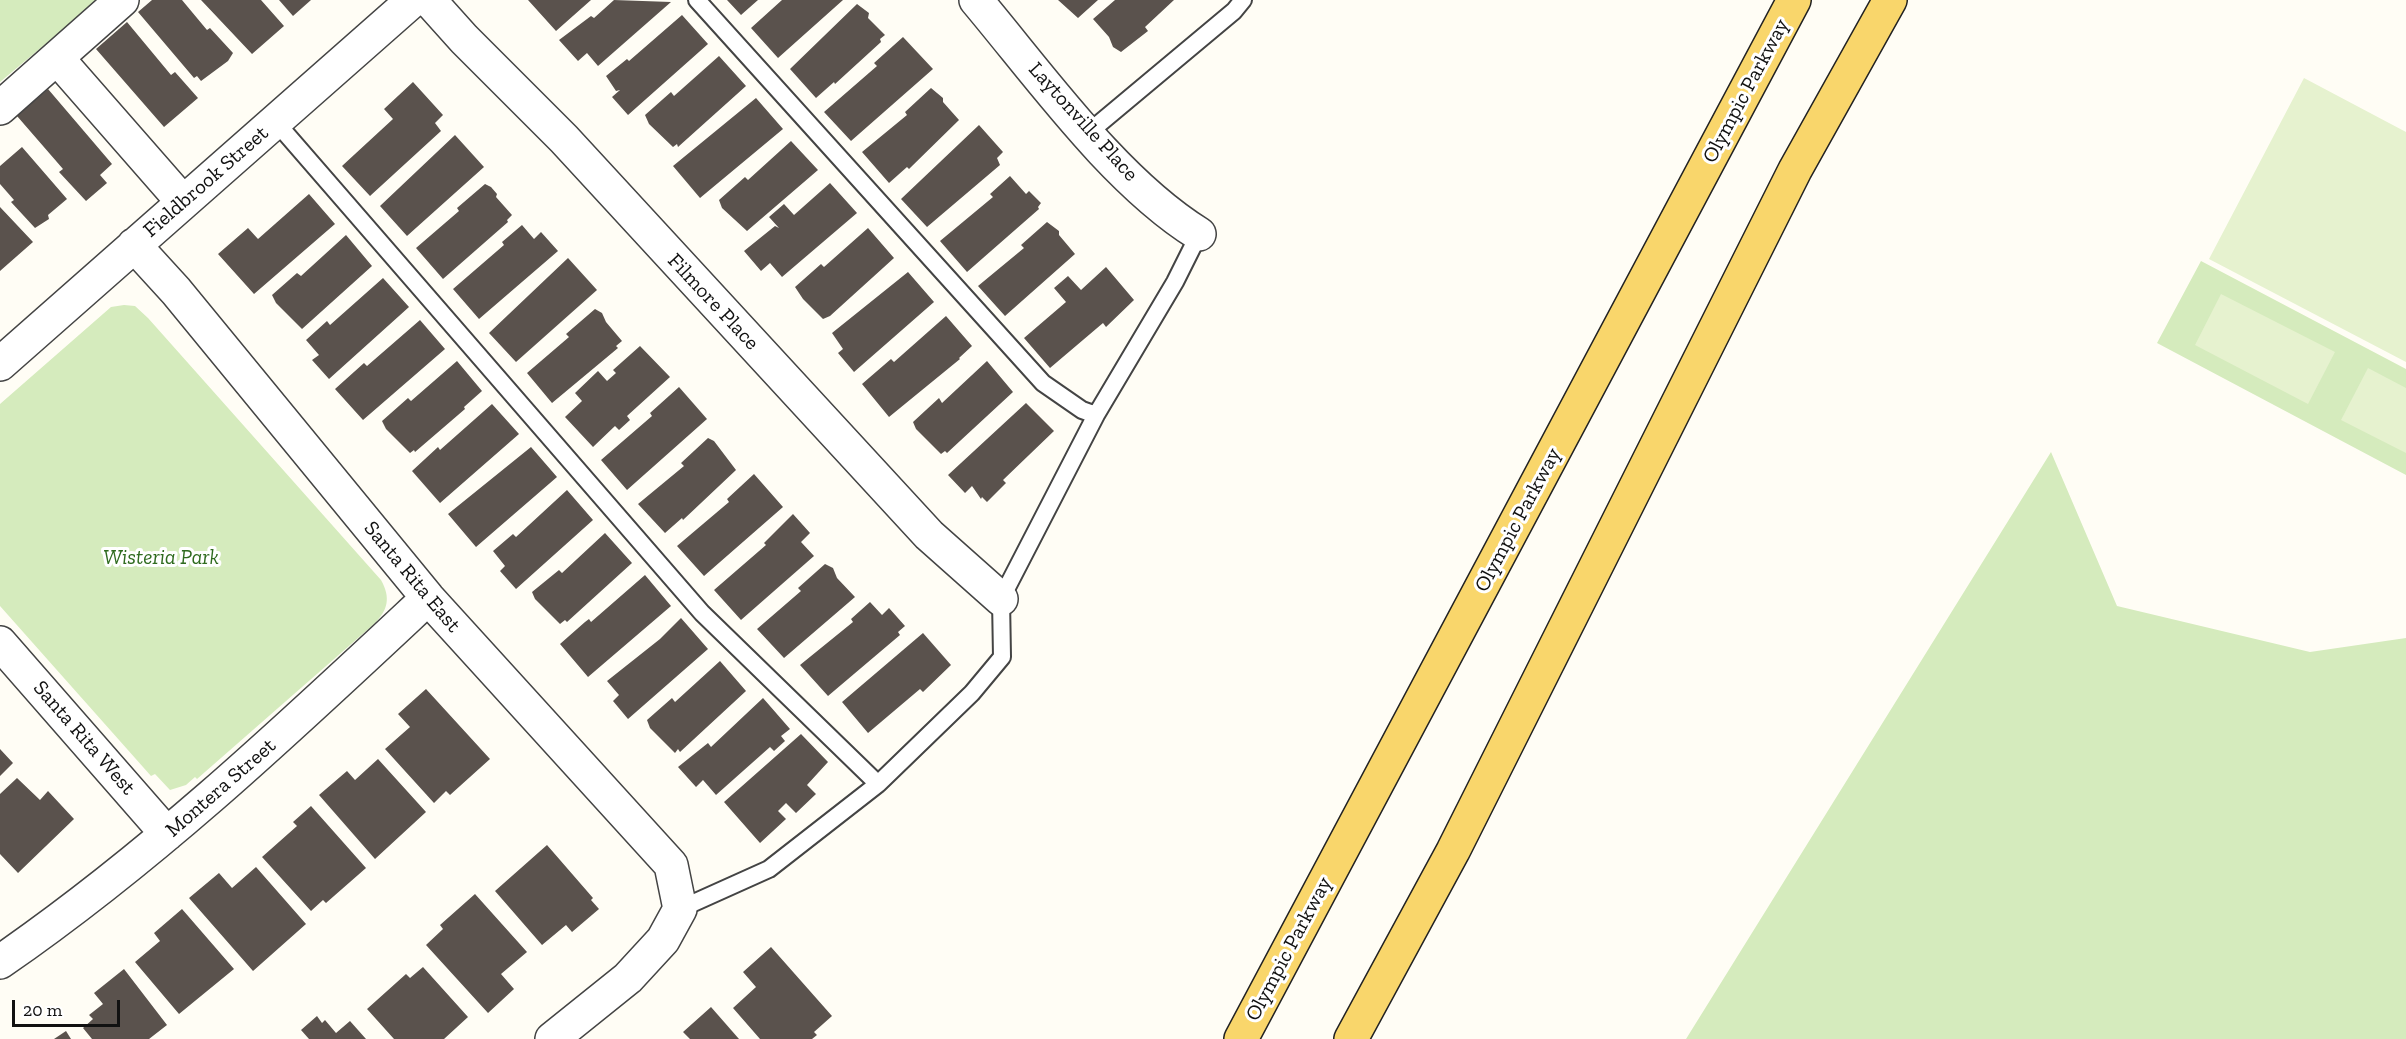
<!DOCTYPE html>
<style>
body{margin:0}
#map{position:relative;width:2406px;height:1039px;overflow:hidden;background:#fffdf5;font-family:"Zilla Slab",serif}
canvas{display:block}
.scale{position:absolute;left:12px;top:1000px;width:108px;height:27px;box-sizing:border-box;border:3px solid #111;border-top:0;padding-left:8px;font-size:18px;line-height:21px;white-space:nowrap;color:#111;-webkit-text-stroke:4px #fff;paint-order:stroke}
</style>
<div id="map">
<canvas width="2406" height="1039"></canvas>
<div class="scale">20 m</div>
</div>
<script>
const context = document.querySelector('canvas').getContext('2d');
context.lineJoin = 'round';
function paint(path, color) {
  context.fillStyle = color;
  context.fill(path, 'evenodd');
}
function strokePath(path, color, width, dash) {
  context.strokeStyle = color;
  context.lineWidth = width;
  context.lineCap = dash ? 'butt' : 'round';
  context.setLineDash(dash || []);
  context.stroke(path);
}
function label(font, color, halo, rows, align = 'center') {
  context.font = font + ' "Zilla Slab",serif';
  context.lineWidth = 6;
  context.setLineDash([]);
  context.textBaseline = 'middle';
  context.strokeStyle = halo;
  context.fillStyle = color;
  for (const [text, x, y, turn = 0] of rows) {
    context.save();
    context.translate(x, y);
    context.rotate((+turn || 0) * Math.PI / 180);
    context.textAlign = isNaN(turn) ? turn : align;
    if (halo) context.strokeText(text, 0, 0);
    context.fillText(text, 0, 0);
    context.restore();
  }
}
const green = new Path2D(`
 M 0,0 L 98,0 L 0,82 Z
 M 2201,261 L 2406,369 L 2406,475 L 2157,343 Z
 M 124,305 L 135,306 L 148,318 L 381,580 C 391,598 388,610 374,624 L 197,779 L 195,777 L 186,785 L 170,790 L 155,774 L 151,776 L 0,606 L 0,404 L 111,307 Z
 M 2051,452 L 2117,606 L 2310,652 L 2406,638 L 2406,1039 L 1686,1039 Z`);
const pitch = new Path2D(`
 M 2304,78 L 2406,132 L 2406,362 L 2209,259 Z
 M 2221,294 L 2335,352 L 2308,404 L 2195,345 Z
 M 2368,368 L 2406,388 L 2406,453 L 2341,420 Z`);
const building = new Path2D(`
 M 152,0 L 182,0 L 207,30 L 210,28 L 233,53 L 228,61 L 201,81 L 197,76 L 194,78 L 138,12 Z
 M 201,0 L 261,0 L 284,26 L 252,54 Z
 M 279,0 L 311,0 L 293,16 Z
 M 528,0 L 591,0 L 556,31 Z
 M 614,0 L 671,2 L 598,66 L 587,53 L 578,61 L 559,40 L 591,16 L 594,18 Z
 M 727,0 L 758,0 L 741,15 Z
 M 782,0 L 843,0 L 778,58 L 751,28 Z
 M 1058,0 L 1098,0 L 1078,18 Z
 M 1115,0 L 1174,0 L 1145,27 L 1148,31 L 1121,52 L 1113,47 L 1109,37 L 1093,19 Z
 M 857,4 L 869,13 L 868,18 L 885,35 L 880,39 L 881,42 L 835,84 L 834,82 L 816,98 L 790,69 Z
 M 682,15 L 708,44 L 628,115 L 612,97 L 620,90 L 616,91 L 606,76 L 627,59 L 629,61 Z
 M 127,22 L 171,75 L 175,72 L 198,98 L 164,127 L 96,49 Z
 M 903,37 L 933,69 L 851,141 L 824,112 L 877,66 L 874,63 Z
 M 719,56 L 746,86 L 678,147 L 677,144 L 673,147 L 649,124 L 645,115 L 671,92 L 674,96 Z
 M 413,82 L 443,115 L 435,123 L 441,131 L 370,196 L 342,166 L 393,119 L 384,109 Z
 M 931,88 L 943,98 L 943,102 L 959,120 L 909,169 L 907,167 L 889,183 L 862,152 L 907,115 L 905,112 Z
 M 48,89 L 112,164 L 100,175 L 107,183 L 86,201 L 59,172 L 63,169 L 17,116 Z
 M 756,98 L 783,129 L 700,198 L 673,166 Z
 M 979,125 L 1003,152 L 997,158 L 1000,165 L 927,227 L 901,199 Z
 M 455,135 L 484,167 L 407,236 L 380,206 Z
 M 791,141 L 818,170 L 747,231 L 722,208 L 719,200 L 745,177 L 748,180 Z
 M 22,147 L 67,199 L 48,215 L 49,219 L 35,228 L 11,202 L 14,200 L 0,184 L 0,166 Z
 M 1010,176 L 1026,194 L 1029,191 L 1041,203 L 1038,207 L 1039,209 L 967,272 L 940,241 L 993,197 L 990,194 Z
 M 830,183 L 857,213 L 782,277 L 770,263 L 761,271 L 744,251 L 775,226 L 779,228 L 769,217 L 784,204 L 794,215 Z
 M 485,184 L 491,187 L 497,194 L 496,197 L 512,215 L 507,220 L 508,222 L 443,279 L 416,248 L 459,211 L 457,208 Z
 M 309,194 L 335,224 L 254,294 L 218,254 L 248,228 L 258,239 Z
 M 0,207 L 33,242 L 0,271 Z
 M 1047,222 L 1059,231 L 1059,235 L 1075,254 L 1005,316 L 978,286 L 1024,248 L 1021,245 Z
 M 522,225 L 534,239 L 541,232 L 558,251 L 479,319 L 453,289 L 504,245 L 502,242 Z
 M 868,228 L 894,258 L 830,316 L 823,319 L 803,299 L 795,287 L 821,264 L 824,267 Z
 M 346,235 L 372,266 L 302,329 L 276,303 L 272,295 L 297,273 L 301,276 Z
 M 568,258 L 597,290 L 516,362 L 489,333 Z
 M 1106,267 L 1134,300 L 1106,327 L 1103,323 L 1050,368 L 1024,338 L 1066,302 L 1054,288 L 1068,276 L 1081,290 Z
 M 908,272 L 934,302 L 854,372 L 838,353 L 843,349 L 832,333 Z
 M 383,278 L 409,307 L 329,379 L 312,360 L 319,355 L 306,340 L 327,321 L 330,325 Z
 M 595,309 L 602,313 L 606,322 L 622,341 L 616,346 L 618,348 L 552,403 L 527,373 L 569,337 L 566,334 Z
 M 946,316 L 972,346 L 959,358 L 960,359 L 889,417 L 862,384 L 891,359 L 894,362 Z
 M 420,320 L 445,349 L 363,420 L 335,389 L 364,363 L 367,366 Z
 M 640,346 L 670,377 L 627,416 L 630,420 L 619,430 L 615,426 L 593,447 L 565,417 L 582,401 L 575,393 L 598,371 L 607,381 L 616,373 L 613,370 Z
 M 457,361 L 482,391 L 464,407 L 465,409 L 415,452 L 414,450 L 410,453 L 386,429 L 382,421 L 408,398 L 411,401 Z
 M 987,361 L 1013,392 L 947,453 L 945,451 L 941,454 L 916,429 L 913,422 L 939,398 L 942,403 Z
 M 679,387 L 707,419 L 627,490 L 601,460 L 652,416 L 650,413 Z
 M 1026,403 L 1054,431 L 1003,480 L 1006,483 L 987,502 L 982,497 L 981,499 L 972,486 L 965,493 L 948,475 Z
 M 492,404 L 519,434 L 440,503 L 412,471 L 438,447 L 440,450 Z
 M 708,438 L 714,441 L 736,470 L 683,520 L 682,518 L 665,533 L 638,504 L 684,466 L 681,463 Z
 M 531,447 L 557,477 L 476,547 L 448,514 Z
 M 754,474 L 783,507 L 704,576 L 677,546 L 729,502 L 727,499 Z
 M 567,490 L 593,520 L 516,589 L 500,571 L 505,566 L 493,551 L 513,534 L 516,537 Z
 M 793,514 L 810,533 L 801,542 L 814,556 L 741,620 L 714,590 L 766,545 L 764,543 Z
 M 605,533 L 632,563 L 567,622 L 565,620 L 560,624 L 535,599 L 532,592 L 559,570 L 562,573 Z
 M 825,564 L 833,568 L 837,578 L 855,597 L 784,658 L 757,629 L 801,591 L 798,588 Z
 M 645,575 L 671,606 L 588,677 L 560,644 L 585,622 L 589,619 L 591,622 Z
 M 870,602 L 882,615 L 889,608 L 905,626 L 898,632 L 900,635 L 828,696 L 800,665 L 853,622 L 851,619 Z
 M 681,618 L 708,649 L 628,719 L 613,701 L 619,695 L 607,681 L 660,639 Z
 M 923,633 L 951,665 L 923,692 L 920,689 L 868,733 L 842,702 Z
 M 720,661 L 746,691 L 680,752 L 678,749 L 675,753 L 650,728 L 647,720 L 672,698 L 675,702 Z
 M 426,689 L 490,759 L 450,795 L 446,791 L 434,803 L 385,749 L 410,727 L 398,714 Z
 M 763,698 L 790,729 L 781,736 L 785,741 L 774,751 L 770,747 L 716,795 L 703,780 L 696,787 L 678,767 L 708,743 L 711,747 Z
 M 801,734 L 828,762 L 807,785 L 816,794 L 796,813 L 786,803 L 778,811 L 786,819 L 760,843 L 724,802 Z
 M 0,749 L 13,763 L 0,776 Z
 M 378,759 L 426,812 L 375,859 L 319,795 L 347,771 L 355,780 Z
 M 17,778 L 40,800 L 48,791 L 74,819 L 18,873 L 0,854 L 0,794 Z
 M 311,806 L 366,868 L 326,903 L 323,900 L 311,911 L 262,857 L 297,826 L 293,822 Z
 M 547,845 L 593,898 L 591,900 L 599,909 L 572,932 L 566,925 L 542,945 L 495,891 Z
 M 256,867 L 306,924 L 253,971 L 189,898 L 219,873 L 232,888 Z
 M 475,894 L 527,952 L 501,974 L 514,989 L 488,1013 L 426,945 L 443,929 L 440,925 Z
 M 182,909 L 234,969 L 179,1014 L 135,962 L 160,941 L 154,933 Z
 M 771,947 L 832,1016 L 814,1032 L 817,1035 L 812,1039 L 760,1039 L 733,1008 L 756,987 L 743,972 Z
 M 423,967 L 468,1017 L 444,1039 L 394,1039 L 367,1009 L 406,974 L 410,978 Z
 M 124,969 L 167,1025 L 149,1039 L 92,1039 L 83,1028 L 93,1019 L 89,1015 L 103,1004 L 94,993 Z
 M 711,1007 L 739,1039 L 690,1039 L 683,1032 Z
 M 317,1016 L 322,1023 L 325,1020 L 336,1033 L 350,1021 L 366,1039 L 309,1039 L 301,1030 Z
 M 66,1031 L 71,1039 L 54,1039 Z`);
const service = new Path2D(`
 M 697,0 L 1043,383 L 1082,410 L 1096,415
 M 275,121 L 702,613 L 878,784
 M 1088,133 L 1234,11 L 1243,0
 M 680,909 L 769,869 L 878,784 L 972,693 L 1002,657 L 1001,599 L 1096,415 L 1175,282 L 1199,234`);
const minor = new Path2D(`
 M 429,0 L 464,39 L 564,139 L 929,535 L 1001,599
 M 976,0 C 1040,76 1115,182 1199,234
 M 57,58 L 183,202
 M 0,108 L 122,0
 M 134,245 L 176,291 L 428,598 L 671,865 L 680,909 L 663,940 L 628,978 L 552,1039
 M 0,364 L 413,0
 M 0,643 L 167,834
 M 0,962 C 155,855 291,726 428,598`);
const primary = new Path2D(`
 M 1241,1039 L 1794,0
 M 1351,1039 L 1453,851 L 1795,170 L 1890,0`);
const streetNames = [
 ["Olympic Parkway",1746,91,-62],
 ["Laytonville Place",1083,122,48],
 ["Fieldbrook Street",206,182,-41],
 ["Filmore Place",713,302,47],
 ["Olympic Parkway",1518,520,-62],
 ["Santa Rita East",412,577,50],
 ["Santa Rita West",84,738,49],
 ["Montera Street",221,788,-41],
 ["Olympic Parkway",1289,949,-62]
];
const parkNames = [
 ["Wisteria Park",161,558]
];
paint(green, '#d5ebbd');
paint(pitch, '#e6f2cf');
paint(building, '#5a524d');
strokePath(service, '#444', 20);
strokePath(minor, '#444', 36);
strokePath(primary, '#222', 36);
strokePath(service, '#fff', 16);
strokePath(minor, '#fff', 33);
strokePath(primary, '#f9d66b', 33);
label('21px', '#111', '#fff', streetNames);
label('italic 21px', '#2f6b1f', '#fff', parkNames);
</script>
